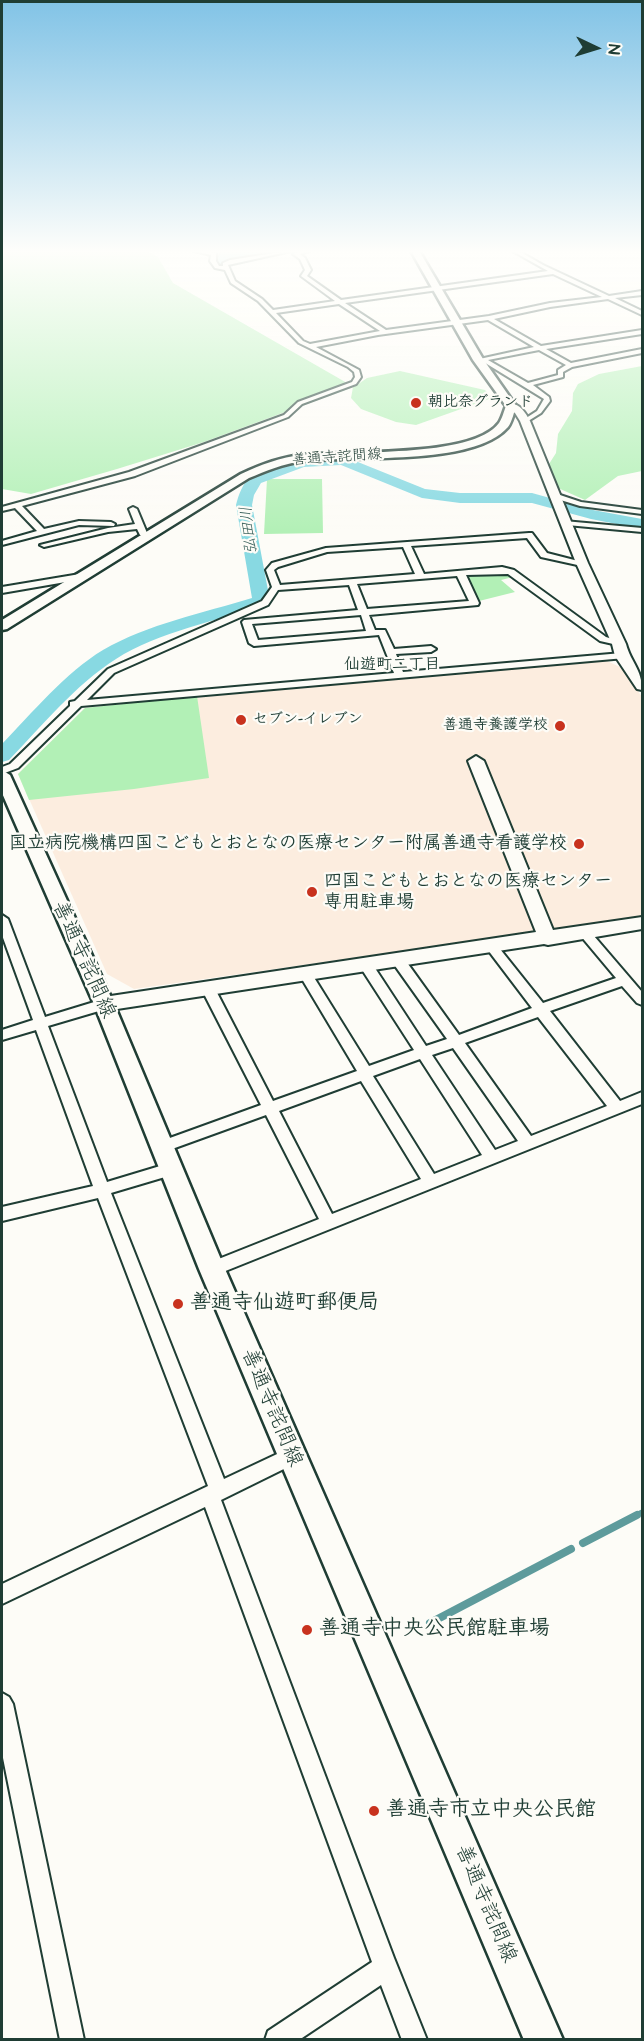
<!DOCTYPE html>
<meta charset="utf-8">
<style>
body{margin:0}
#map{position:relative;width:644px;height:2041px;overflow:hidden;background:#fdfcf7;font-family:"Architects Daughter",sans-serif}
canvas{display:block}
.frame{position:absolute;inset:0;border:3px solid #1f3d34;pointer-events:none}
.north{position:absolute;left:566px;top:18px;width:60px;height:60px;-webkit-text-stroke:4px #fdfcf7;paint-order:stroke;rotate:94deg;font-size:16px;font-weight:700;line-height:24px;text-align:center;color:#1f3d34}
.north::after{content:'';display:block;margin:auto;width:21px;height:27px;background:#1f3d34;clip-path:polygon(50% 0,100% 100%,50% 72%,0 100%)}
</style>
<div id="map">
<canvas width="644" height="2041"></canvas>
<div class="frame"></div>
<div class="north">N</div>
</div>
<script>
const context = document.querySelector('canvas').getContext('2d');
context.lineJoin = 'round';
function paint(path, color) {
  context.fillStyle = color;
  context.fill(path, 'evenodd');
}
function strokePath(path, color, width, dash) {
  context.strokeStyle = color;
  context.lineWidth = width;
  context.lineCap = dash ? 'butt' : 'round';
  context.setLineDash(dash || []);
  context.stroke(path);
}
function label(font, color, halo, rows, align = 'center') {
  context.font = font + ' "Architects Daughter","Klee One",sans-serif';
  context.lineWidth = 4.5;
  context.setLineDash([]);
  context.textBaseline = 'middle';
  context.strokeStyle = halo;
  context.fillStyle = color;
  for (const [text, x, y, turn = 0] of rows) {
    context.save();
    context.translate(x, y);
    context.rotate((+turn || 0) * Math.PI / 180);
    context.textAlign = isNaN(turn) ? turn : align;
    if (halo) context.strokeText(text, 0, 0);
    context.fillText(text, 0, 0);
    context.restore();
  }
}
const built = new Path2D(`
 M 605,660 L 622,668 L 642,697 L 642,917 L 134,989 L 107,974 L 18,774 L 85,708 Z`);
const green = new Path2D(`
 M 2,249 L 142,249 L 158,257 L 173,283 L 354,387 L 367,378 L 400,371 L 485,390 L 492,398 L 416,425 L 396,422 L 361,409 L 351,398 L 353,387 L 204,442 L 117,469 L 31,494 L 2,489 Z
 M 642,366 L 642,471 L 618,476 L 585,500 L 558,488 L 549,464 L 556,453 L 558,434 L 572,411 L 573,393 L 578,384 L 599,374 Z
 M 267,479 L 322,479 L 323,533 L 264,534 Z
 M 508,572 L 513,577 L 501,580 L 515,592 L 479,601 L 466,577 L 468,574 Z
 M 197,696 L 209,778 L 134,789 L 29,800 L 18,774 L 85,708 Z`);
const water = new Path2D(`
 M 205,249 L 293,249 L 227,261 L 218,265 L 215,260 L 220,254 Z`);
const streamFar1 = new Path2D(`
 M 634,1516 L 642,1512`);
const stream = new Path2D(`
 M 583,1543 L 637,1515
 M 430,1623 L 571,1549`);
const river = new Path2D(`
 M 343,456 L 425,489 L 460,493 L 532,493 L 593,510 L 642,519 L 642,529 L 591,519 L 532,503 L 460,503 L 422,498 L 341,465 L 304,467 L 261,483 L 254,495 L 252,505 L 270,601 L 267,605 C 219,620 158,632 116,659 C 75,685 42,726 9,760 L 2,762 L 2,744 C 31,714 66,672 103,650 C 148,624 203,613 252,598 L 236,505 C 238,496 243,482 251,476 C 277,459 313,458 343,456 Z`);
const street = new Path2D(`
 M 187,249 L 216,253 L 216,261 L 219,266 L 223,266 L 223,263 L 230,260 L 300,249 L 228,265 L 235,281 L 262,299 L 273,310 L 335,301 L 301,276 L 305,270 L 300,259 L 293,254 L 307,249 L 314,249 L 300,254 L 305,258 L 311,270 L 307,276 L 341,300 L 548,271 L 509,249 L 515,249 L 543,265 L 609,296 L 642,291 L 642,295 L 615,298 L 642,311 L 642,315 L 608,299 L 550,307 L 494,319 L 541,346 L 642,330 L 642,334 L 546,349 L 571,363 L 642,349 L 642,353 L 572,367 L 563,372 L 563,377 L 533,385 L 549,397 L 550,401 L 541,413 L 525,423 L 523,420 L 537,411 L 544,399 L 482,361 L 475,360 L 534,347 L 488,320 L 378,335 L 316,347 L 359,370 L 361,377 L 356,384 L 302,404 L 288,417 L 135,476 L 22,506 L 44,529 L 79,521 L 111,522 L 115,524 L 114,526 L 79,525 L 2,545 L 2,541 L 37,531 L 15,508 L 2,511 L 2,507 L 129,472 L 284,415 L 298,402 L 352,382 L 355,377 L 354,372 L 348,367 L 299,343 L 258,301 L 231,283 L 225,270 L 215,268 L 210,261 L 211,255 ZM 553,274 L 602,297 L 550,303 L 489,316 L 386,330 L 345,303 ZM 339,304 L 380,331 L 310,344 L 303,341 L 276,313 ZM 539,350 L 566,365 L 558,370 L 558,375 L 528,383 L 488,360 Z
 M 557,494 L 581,502 L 642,510 L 642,514 L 580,506 L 554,498 L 554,494 Z
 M 133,507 L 137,509 L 147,533 L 146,535 L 140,535 L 137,529 L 108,532 L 44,547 L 40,545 L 108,528 L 135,524 L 129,509 Z
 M 564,521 L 642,528 L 642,532 L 567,525 L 563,523 Z
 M 529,533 L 532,533 L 547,553 L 586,563 L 582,566 L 541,557 L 527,538 L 411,546 L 424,574 L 502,567 L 514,570 L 606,637 L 622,642 L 622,646 L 600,641 L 508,574 L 466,575 L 479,603 L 478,605 L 369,615 L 375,630 L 385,630 L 394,649 L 431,646 L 436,649 L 431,652 L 396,654 L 403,672 L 622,653 L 625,654 L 625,658 L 81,706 L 18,768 L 2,774 L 2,767 L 10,764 L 70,706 L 70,702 L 75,701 L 108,669 L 262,601 L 272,587 L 266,570 L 272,563 L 326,548 ZM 403,547 L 415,574 L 280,585 L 274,570 L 278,567 L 327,552 ZM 457,576 L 469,601 L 367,609 L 357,584 ZM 349,585 L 358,610 L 244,620 L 242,622 L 249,643 L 254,646 L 379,635 L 394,673 L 87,700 L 114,673 L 268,605 L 278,590 ZM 361,615 L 366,631 L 258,640 L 252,624 Z
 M 80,574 L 83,575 L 83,579 L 2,593 L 2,587 Z
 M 2,915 L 8,919 L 45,1017 L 104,999 L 111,1004 L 109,1008 L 48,1026 L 107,1182 L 170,1163 L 175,1164 L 178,1169 L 175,1174 L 111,1193 L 224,1479 L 292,1447 L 298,1450 L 301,1456 L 298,1462 L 221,1500 L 394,1958 L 427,2040 L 402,2040 L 381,1985 L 299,2040 L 265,2040 L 268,2031 L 372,1962 L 205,1507 L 2,1604 L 2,1584 L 208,1486 L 98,1198 L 2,1221 L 2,1207 L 93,1186 L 36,1030 L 2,1040 L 2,1030 L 33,1020 L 2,935 Z
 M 584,928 L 588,929 L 642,992 L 642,1005 L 637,1003 L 622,986 L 550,1011 L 620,1101 L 642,1092 L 642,1104 L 218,1274 L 212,1276 L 206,1274 L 204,1269 L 206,1264 L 319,1219 L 266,1115 L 161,1153 L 156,1151 L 154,1147 L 156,1143 L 261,1105 L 201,988 L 203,985 L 213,985 L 273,1101 L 357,1071 L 299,974 L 300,971 L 310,971 L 369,1066 L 414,1050 L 361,968 L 360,965 L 361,962 L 371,962 L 426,1046 L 447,1039 L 393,963 L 392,960 L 393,957 L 403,957 L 459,1035 L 532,1008 L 488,950 L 486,947 L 488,944 L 496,944 L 543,1003 L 616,978 L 580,935 L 578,932 ZM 538,1017 L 607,1106 L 531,1136 L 465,1043 ZM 453,1048 L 518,1141 L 495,1150 L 432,1055 ZM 420,1059 L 482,1155 L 434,1174 L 373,1076 ZM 361,1081 L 421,1179 L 332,1214 L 279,1111 Z
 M 2,1693 L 9,1697 L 13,1704 L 84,2040 L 60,2040 L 2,1753 Z`);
const secondary = new Path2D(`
 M 508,404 C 519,402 525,412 530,421 L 588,563 L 626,644 C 631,663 642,669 642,690 L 637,689 L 615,656 L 612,644 L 576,563 L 520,421 L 515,413 L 508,408 Z
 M 476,756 L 484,761 L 553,930 L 642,917 L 642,929 L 548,945 L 544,944 L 104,1011 L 97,1009 L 94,1004 L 97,999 L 104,997 L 536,932 L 468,761 Z`);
const primary = new Path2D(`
 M 410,249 L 418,249 L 483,359 L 516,406 C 514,412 512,422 508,427 C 473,467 352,455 302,461 C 283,464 266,471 249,478 L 7,629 L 2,630 L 2,620 L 241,474 C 260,465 281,457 302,455 C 345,450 472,459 499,423 C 502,419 504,411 506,406 L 473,360 Z
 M 2,770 L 10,775 L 114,1004 L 225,1269 L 563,2040 L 524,2040 L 199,1269 L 94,1004 L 2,793 Z`);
const markers = [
 [416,403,6,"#c8321e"],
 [241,720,6,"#c8321e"],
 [560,726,6,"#c8321e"],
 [579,844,6,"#c8321e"],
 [312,892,6,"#c8321e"],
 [178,1304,6,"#c8321e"],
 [307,1630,6,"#c8321e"],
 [374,1811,6,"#c8321e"]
];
const farPoinames = [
 ["朝比奈グランド",428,403],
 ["セブン-イレブン",253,720],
 ["善通寺養護学校",548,726,"right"]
];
const farStreetnames = [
 ["善通寺詫間線",337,458,-4]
];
const farWaternames = [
 ["弘田川",250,530,-97]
];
const farNeighbourhoodnames = [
 ["仙遊町二丁目",392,666]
];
const poiNames = [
 ["国立病院機構四国こどもとおとなの医療センター附属善通寺看護学校",567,844],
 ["四国こどもとおとなの医療センター",324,882,"left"],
 ["専用駐車場",324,903,"left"]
];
const nearStreetnames = [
 ["善通寺詫間線",83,960,66],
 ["善通寺詫間線",271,1408,67],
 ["善通寺詫間線",485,1904,67]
];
const nearPoinames = [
 ["善通寺仙遊町郵便局",190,1304],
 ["善通寺中央公民館駐車場",319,1630],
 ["善通寺市立中央公民館",386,1811]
];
paint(built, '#fceddf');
paint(green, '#b2f0b6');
paint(water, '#88d9e2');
strokePath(water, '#5e9b9c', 1.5);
strokePath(streamFar1, '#5e9b9c', 5);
strokePath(stream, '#5e9b9c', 8);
paint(river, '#88d9e2');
strokePath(street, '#1f3d34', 4);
strokePath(secondary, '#1f3d34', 4);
strokePath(primary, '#1f3d34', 5);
paint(street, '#fdfcf7');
paint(secondary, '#fdfcf7');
paint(primary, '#fdfcf7');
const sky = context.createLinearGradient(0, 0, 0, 535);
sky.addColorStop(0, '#81c3e6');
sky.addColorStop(0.47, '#fefefb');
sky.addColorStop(1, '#fefefb00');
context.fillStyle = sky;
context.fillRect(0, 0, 644, 535);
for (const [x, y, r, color] of markers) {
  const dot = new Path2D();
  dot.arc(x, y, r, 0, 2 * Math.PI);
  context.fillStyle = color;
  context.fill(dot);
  strokePath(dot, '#fdfcf7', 2);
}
label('bold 15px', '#1f3d34', '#fdfcf7', farPoinames, 'left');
label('15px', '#1f3d34', '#fdfcf7', farStreetnames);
label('italic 16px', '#345c57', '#fdfcf7', farWaternames);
label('bold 16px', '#1f3d34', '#fdfcf7', farNeighbourhoodnames);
label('bold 18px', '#1f3d34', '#fdfcf7', poiNames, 'right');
label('21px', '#1f3d34', '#fdfcf7', nearStreetnames);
label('bold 21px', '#1f3d34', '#fdfcf7', nearPoinames, 'left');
</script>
